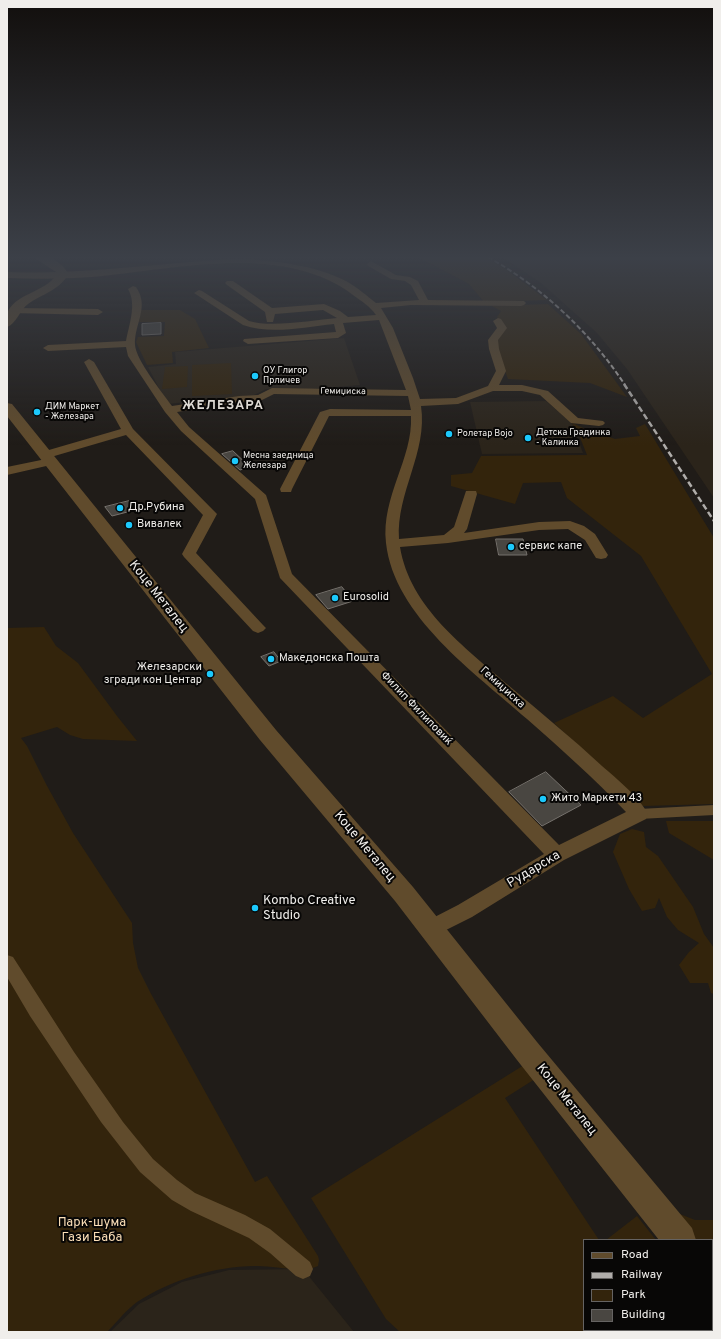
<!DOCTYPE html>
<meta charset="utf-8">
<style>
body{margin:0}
#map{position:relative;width:721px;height:1339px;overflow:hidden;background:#201c18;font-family:Overpass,sans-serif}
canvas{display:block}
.frame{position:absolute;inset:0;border:8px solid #f0eeeb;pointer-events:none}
.legend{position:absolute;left:583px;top:1239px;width:130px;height:92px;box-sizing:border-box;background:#080706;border:1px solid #656362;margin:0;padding:5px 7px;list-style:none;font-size:12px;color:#f0eeeb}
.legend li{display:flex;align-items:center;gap:8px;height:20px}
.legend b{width:20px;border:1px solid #656362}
</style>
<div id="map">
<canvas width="721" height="1339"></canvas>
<div class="frame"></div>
<ul class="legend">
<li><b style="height:5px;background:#604b2c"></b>Road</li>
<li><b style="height:5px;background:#b0adaa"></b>Railway</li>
<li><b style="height:11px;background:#33240c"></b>Park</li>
<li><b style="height:11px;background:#494641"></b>Building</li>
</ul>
</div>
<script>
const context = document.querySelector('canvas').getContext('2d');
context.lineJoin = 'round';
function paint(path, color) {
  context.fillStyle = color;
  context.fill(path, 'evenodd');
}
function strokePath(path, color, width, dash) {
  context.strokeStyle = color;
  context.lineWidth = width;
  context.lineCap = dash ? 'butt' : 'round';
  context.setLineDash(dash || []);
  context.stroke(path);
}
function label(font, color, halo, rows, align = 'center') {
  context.font = font + ' Overpass,sans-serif';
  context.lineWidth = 4;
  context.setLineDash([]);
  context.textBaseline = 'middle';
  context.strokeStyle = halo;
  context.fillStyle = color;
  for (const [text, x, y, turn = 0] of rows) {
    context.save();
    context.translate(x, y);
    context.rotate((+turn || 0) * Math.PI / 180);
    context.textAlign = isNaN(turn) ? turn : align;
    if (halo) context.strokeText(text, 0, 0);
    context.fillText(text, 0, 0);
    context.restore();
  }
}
const built = new Path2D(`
 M 502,257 L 714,257 L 714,498 L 627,369 L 597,333 L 541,283 Z
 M 344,338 L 360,385 L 313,389 L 266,389 L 254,395 L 167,404 L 148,367 L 176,364 L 175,352 Z
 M 546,401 L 572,423 L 583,453 L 482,454 L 470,402 Z
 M 303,1269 L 354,1332 L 110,1332 L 139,1304 L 182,1282 L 229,1270 Z`);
const green = new Path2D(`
 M 418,257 L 485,257 L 504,268 L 547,300 L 484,302 L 469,284 Z
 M 548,304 L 581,334 L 627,397 L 590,383 L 508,379 L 498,351 L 496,342 L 504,330 L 497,317 L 501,311 L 492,306 Z
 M 141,310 L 180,310 L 195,319 L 209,348 L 172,352 L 173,363 L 147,365 L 136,342 L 138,337 L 164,336 L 165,322 L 139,322 Z
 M 231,363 L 232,394 L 192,396 L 192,365 Z
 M 188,366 L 187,387 L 162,389 L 165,367 Z
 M 572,423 L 588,430 L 615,439 L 640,436 L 636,428 L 645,424 L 714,538 L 714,804 L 643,806 L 554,723 L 613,696 L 643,718 L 712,674 L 641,556 L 567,498 L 561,482 L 523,483 L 515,504 L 451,486 L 451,475 L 472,473 L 481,456 L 587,455 L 579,435 Z
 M 44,627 L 56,646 L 78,663 L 117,716 L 137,741 L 83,739 L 70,735 L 57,727 L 21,738 L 27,746 L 46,784 L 73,833 L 132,923 L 133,943 L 138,968 L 150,992 L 255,1182 L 267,1176 L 318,1256 L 319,1260 L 318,1266 C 304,1273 274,1266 258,1266 C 219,1265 170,1280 137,1302 C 126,1310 117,1322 107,1332 L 7,1332 L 7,628 Z
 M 666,821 L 714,821 L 714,860 L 669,833 Z
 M 632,829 L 644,832 L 646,847 L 658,856 L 693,907 L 704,934 L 714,948 L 714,994 L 711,993 L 708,983 L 690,983 L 679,965 L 689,952 L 699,943 L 678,930 L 667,917 L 659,898 L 655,908 L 642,911 L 629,889 L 613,852 L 620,834 Z
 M 524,1065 L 535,1079 L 505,1098 L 599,1240 L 584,1240 L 584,1330 L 712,1330 L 712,1308 L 714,1311 L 714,1332 L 400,1332 L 386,1319 L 311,1198 Z
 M 680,1214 L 695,1220 L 714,1220 L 714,1272 L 712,1269 L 712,1240 L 690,1240 Z
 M 637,1216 L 656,1240 L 606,1240 Z`);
const building = new Path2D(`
 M 161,323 L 161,334 L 142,335 L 142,324 Z
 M 233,451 L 250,467 L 240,470 L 222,454 Z
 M 129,501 L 135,510 L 112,516 L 105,507 Z
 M 496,539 L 523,539 L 527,555 L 499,555 Z
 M 342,587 L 353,601 L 328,609 L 316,595 Z
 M 274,652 L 281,661 L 269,666 L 261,657 Z
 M 546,772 L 581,805 L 542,826 L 509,792 Z`);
const pedestrian = new Path2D(`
 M 714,805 L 714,815 L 639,819 L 634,818 L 632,814 L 634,810 L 639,809 Z
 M 7,955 L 13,957 L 74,1052 L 123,1122 L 153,1159 L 177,1180 L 195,1193 L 245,1215 L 270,1229 L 310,1262 L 313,1269 L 310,1276 L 303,1279 L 296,1276 L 270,1253 L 249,1238 L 191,1211 L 172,1200 L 140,1172 L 101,1122 L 30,1016 L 7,977 Z`);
const minor = new Path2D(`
 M 239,259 C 276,261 312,264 346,281 C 357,287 367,296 376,303 L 419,300 L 411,285 L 405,281 L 391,279 L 368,266 L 367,264 L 371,261 L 396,275 L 410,277 L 418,281 L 428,300 L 524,301 L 526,303 L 524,305 L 521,306 L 411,305 L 381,308 L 393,328 L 413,378 L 420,399 L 456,398 L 488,386 L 496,371 L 489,349 L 488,340 L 497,328 L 493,321 L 498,318 L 501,319 L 507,328 L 498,340 L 499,349 L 506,371 L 499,385 L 522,385 L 548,391 L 578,418 L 603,421 L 605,423 L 603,425 L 599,426 L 571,423 L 540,395 L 522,391 L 493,391 L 458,404 L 421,406 C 428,452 396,493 399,539 L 444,535 L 454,527 L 466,491 L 476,491 L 477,494 L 467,529 L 464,533 L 539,522 L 570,521 L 584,526 L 595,534 L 608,555 L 606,558 L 601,559 L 596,558 L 585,540 L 568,529 L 539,530 L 448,543 L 400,547 C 410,608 465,647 508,685 C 540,712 572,738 602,766 C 617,779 639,797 648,814 L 646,819 L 564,860 L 472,917 L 430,938 L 423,935 L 420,929 L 423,923 L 458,905 L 544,854 L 280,578 L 255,499 L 181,431 L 165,412 L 128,356 L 126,347 L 48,351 L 43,348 L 48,345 L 126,341 C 129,325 137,304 128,289 L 133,286 L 136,287 C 150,307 134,324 135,345 C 136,360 162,392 172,406 L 239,396 L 258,395 L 272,388 L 406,390 L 379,320 L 343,323 L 346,333 L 338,338 L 248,344 L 243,341 L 244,339 L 336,332 L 334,324 C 304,327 271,335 243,325 L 194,293 L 199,290 L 202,291 L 249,321 C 272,328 313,320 337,318 L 323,310 L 275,314 L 273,322 L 267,322 L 265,312 L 227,285 L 225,283 L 227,281 L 233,281 L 272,308 L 324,304 L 340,311 L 348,317 L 376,315 C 370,306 361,301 353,295 C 284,242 173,270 92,277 C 64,279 35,279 7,278 L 7,272 C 86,275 161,262 239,259 ZM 274,394 L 408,396 L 411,410 L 330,409 L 320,412 L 280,489 L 281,492 L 291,492 L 292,489 L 329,416 L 411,416 C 413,459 381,496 386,543 C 394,616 475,673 527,719 C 561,749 595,779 626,812 L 559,845 L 292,574 L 266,495 L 189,427 L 177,412 L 239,402 L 260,401 Z
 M 14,308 L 98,309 L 103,312 L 98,315 L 11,313 L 9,311 Z
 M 89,359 L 94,362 L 133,429 L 217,514 L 196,553 L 263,625 L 266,628 L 263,631 L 258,633 L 253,631 L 184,557 L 182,554 L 203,515 L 126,435 L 51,457 L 55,458 L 57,461 L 55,464 L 7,475 L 7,467 L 46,459 L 42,458 L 40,455 L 42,452 L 121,429 L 84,362 Z`);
const tertiary = new Path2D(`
 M 33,257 C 37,257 42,256 46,257 C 54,258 67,267 68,275 C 58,291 42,294 28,304 C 20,310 16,324 7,327 C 7,323 6,317 7,314 C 13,294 46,292 56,275 L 56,272 Z
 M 7,403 L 12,404 L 276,730 L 413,887 L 537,1042 L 692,1228 L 696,1240 L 659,1240 L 517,1060 L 395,901 L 260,740 L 7,416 Z
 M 712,1262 L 714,1263 L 714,1298 L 712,1297 Z`);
const railFar1 = new Path2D(`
 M 488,257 C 543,288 590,332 625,385`);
const rail = new Path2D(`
 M 624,384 L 714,521`);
const markers = [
 [255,376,4,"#1cc9fc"],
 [37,412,4,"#1cc9fc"],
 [449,434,4,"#1cc9fc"],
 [528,438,4,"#1cc9fc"],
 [235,461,4,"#1cc9fc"],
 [120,508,4,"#1cc9fc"],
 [129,525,4,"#1cc9fc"],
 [511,547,4,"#1cc9fc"],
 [335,598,4,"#1cc9fc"],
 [271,659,4,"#1cc9fc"],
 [210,674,4,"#1cc9fc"],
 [543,799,4,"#1cc9fc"],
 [255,908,4,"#1cc9fc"]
];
const farPoinames = [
 ["ОУ Глигор",263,371],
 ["Прличев",263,381],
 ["ДИМ Маркет",45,407],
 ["- Железара",45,417],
 ["Детска Градинка",536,433],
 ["- Калинка",536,443],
 ["Ролетар Војо",457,434],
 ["Месна заедница",243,456],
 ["Железара",243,466]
];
const farStreetnames = [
 ["Гемиџиска",343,392,1]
];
const poiNames = [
 ["Др.Рубина",128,508],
 ["Вивалек",137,525],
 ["сервис капе",519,547],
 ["Eurosolid",343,598],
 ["Македонска Пошта",279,659],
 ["Железарски",202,668,"right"],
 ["згради кон Центар",202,681,"right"],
 ["Жито Маркети 43",551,799]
];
const streetNames = [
 ["Гемиџиска",502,688,42],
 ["Филип Филиповиќ",416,709,46]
];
const farDistrictnames = [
 ["ЖЕЛЕЗАРА",223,406]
];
const nearStreetnames = [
 ["Коце Металец",158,597,52],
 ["Коце Металец",364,847,50],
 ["Рударска",534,870,-31],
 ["Коце Металец",566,1100,51]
];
const nearPoinames = [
 ["Kombo Creative",263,901],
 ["Studio",263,916]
];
const nearParknames = [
 ["Парк-шума",92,1223],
 ["Гази Баба",92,1238]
];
paint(built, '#2b241a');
paint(green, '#33240c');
paint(building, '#494641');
strokePath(building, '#75716c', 1);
paint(pedestrian, '#604b2c');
paint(minor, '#604b2c');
paint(tertiary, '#604b2c');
strokePath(railFar1, '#b0adaa', 2, [5, 2.5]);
strokePath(rail, '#b0adaa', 2.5, [6, 3]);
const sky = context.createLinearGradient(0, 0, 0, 445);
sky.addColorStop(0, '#120f0d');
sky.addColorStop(0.58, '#3c4048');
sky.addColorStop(1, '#3c404800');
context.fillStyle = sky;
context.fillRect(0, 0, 721, 445);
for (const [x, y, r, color] of markers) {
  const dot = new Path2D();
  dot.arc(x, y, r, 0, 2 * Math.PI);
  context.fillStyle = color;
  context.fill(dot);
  strokePath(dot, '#080706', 1.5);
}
label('9px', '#f0eeeb', '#080706', farPoinames, 'left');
label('9px', '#f0eeeb', '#080706', farStreetnames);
label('11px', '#f0eeeb', '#080706', poiNames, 'left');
label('11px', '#f0eeeb', '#080706', streetNames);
context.letterSpacing = '1px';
label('bold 13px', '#dedad4', '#080706', farDistrictnames);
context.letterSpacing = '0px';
label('13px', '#f0eeeb', '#080706', nearStreetnames);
label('13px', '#f0eeeb', '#080706', nearPoinames, 'left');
label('13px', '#fcdfb8', '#080706', nearParknames);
</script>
